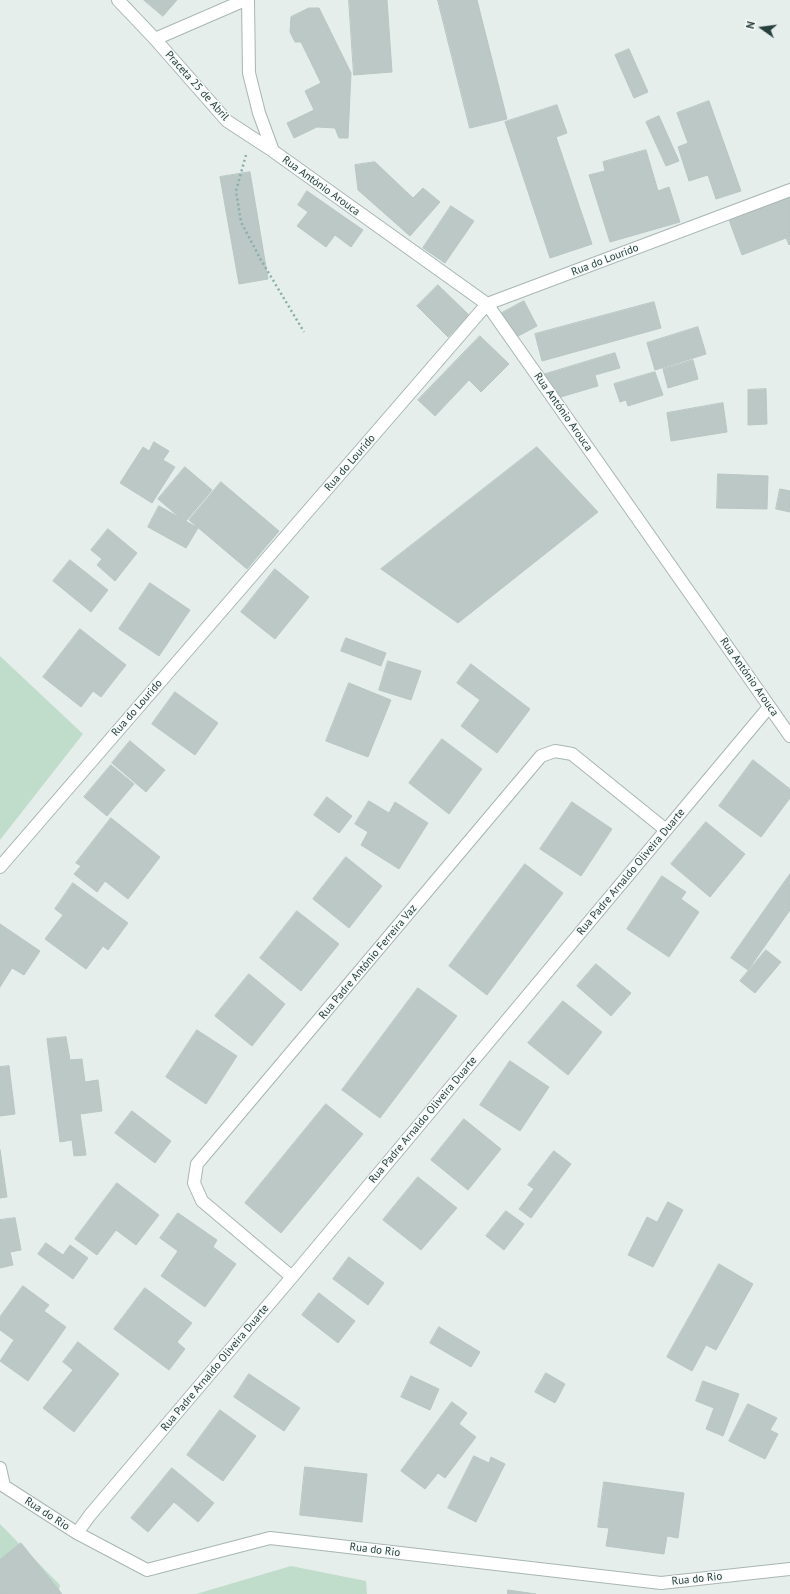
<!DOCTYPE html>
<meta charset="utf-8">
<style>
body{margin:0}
#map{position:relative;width:790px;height:1594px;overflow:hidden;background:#e5eeeb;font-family:"PT Sans",sans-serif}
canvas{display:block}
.north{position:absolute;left:742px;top:8px;width:40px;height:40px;-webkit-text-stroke:3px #f6faf9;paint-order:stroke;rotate:284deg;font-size:11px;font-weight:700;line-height:16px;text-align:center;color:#253f3c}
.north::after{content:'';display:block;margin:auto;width:14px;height:18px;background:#253f3c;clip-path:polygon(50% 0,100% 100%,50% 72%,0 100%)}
</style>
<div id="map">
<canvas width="790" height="1594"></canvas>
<div class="north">N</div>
</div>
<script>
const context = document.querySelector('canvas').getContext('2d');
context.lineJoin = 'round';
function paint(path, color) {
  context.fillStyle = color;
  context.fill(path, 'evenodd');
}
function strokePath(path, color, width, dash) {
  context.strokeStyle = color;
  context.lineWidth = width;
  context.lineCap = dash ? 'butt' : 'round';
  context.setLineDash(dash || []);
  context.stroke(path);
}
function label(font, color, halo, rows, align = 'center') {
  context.font = font + ' "PT Sans",sans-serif';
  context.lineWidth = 3;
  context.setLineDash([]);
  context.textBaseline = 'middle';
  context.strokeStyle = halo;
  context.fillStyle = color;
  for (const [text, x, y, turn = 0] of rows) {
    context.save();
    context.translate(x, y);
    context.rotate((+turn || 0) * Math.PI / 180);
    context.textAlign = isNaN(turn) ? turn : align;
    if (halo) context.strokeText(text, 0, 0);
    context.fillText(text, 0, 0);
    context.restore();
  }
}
const green = new Path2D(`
 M 0,656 L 83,734 L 0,840 Z
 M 0,1524 L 60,1585 L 58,1594 L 0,1594 Z
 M 291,1566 L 366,1581 L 367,1594 L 196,1594 Z`);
const building = new Path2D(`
 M 144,0 L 177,0 L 163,16 Z
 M 349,0 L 387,0 L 392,72 L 354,75 Z
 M 438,0 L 477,0 L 507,119 L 470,128 Z
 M 309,8 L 319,8 L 351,73 L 348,138 L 339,138 L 335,128 L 317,127 L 294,138 L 287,123 L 314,110 L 305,91 L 321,83 L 301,42 L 295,42 L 290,32 L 291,17 Z
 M 629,49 L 648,92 L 634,98 L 615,55 Z
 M 709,101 L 741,191 L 716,199 L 708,175 L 689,181 L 678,147 L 688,143 L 677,113 Z
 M 557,105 L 567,133 L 556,137 L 592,244 L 550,258 L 505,122 Z
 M 659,116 L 679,161 L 666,166 L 646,122 Z
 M 646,150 L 658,191 L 669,187 L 680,222 L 610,242 L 589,175 L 605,171 L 603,162 Z
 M 375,162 L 413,198 L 423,188 L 440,202 L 410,236 L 358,190 L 355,165 Z
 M 250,172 L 268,279 L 239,284 L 220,177 Z
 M 307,191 L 363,230 L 351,247 L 335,235 L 326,247 L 297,226 L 308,212 L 298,205 Z
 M 789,197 L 790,201 L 790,244 L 789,245 L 786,238 L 742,255 L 729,220 Z
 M 451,206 L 474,221 L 445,263 L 423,248 Z
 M 438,285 L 469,315 L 448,337 L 417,306 Z
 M 524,301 L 537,326 L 509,341 L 496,316 Z
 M 654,302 L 661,328 L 542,361 L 535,334 Z
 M 698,327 L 706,354 L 655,370 L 647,343 Z
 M 480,336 L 509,364 L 481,392 L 469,380 L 435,416 L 418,400 Z
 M 615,353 L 620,368 L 595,375 L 598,386 L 547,401 L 539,376 Z
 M 693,360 L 698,379 L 668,388 L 663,369 Z
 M 655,372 L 663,395 L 628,406 L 626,400 L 620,402 L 614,384 Z
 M 766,389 L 767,424 L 748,425 L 748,390 Z
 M 723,403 L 727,432 L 671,441 L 667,413 Z
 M 154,442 L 169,451 L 163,460 L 175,467 L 152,503 L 120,483 L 143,447 L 149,451 Z
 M 537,447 L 598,512 L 458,623 L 381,569 Z
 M 185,467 L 212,490 L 185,522 L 158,499 Z
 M 718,474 L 768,476 L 767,509 L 717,508 Z
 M 221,482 L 279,531 L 247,569 L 189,520 Z
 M 780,489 L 790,491 L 790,512 L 776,509 Z
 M 159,506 L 198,528 L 186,548 L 148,527 Z
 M 108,529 L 137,553 L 115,581 L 97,565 L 102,559 L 91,550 Z
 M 70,560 L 108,590 L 91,612 L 53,581 Z
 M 275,569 L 309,597 L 275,639 L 241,612 Z
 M 150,583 L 190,610 L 159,656 L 119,629 Z
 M 80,629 L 126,665 L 101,697 L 93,691 L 81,707 L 43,677 Z
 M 346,638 L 386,653 L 381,666 L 341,651 Z
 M 388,661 L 421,671 L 411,700 L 379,690 Z
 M 471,664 L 530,709 L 497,753 L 461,726 L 480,700 L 457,683 Z
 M 349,683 L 391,700 L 368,757 L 326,741 Z
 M 175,692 L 218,723 L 195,755 L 152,724 Z
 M 442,739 L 482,769 L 449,814 L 409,783 Z
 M 130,741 L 165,770 L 146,792 L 112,763 Z
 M 753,760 L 790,789 L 790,798 L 761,837 L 719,806 Z
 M 111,765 L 134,784 L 107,816 L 84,797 Z
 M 327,797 L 352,816 L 339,833 L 314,815 Z
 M 369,801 L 389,813 L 395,802 L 428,823 L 399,869 L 361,845 L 368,832 L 355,824 Z
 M 572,802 L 612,829 L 581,876 L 540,849 Z
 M 111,818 L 160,857 L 128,899 L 105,881 L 97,892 L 74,874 L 81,866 L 76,863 Z
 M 706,822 L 745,854 L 710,897 L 671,864 Z
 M 346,857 L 382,886 L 349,928 L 313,899 Z
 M 525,864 L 563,893 L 487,995 L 449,966 Z
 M 790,874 L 790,910 L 748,970 L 731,958 Z
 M 662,876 L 686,892 L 681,899 L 699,912 L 669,957 L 627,929 Z
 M 73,883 L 128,923 L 108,950 L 103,946 L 86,969 L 45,939 L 63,915 L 55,909 Z
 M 297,911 L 339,944 L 301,991 L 260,958 Z
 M 0,924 L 40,951 L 24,975 L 12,968 L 0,987 Z
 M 766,950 L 781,962 L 755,993 L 740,981 Z
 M 596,964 L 631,993 L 611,1016 L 577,986 Z
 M 249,974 L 285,1004 L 252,1046 L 215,1016 Z
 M 418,988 L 457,1016 L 380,1118 L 342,1090 Z
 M 563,1001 L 602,1032 L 568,1075 L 528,1043 Z
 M 197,1030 L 237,1056 L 206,1104 L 166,1077 Z
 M 66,1037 L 70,1060 L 82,1059 L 85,1082 L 98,1080 L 102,1111 L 80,1114 L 86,1155 L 74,1156 L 72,1140 L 60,1142 L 47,1039 Z
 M 510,1061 L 549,1087 L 520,1131 L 480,1105 Z
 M 9,1066 L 15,1114 L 0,1116 L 0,1067 Z
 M 326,1104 L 363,1134 L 281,1233 L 245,1203 Z
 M 132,1111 L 171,1141 L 155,1163 L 115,1133 Z
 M 464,1119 L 501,1149 L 468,1190 L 431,1160 Z
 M 0,1150 L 7,1197 L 0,1198 Z
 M 554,1151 L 571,1164 L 531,1218 L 519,1209 L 534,1189 L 528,1185 Z
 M 418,1177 L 457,1208 L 421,1250 L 383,1220 Z
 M 117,1183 L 159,1215 L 136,1245 L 116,1230 L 97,1255 L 75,1239 Z
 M 668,1202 L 683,1210 L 653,1267 L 628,1255 L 647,1217 L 657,1222 Z
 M 506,1211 L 524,1224 L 504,1250 L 486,1236 Z
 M 178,1213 L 217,1240 L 213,1247 L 236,1264 L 205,1307 L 161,1276 L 178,1251 L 160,1238 Z
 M 15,1218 L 21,1250 L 10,1252 L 13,1265 L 0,1268 L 0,1220 Z
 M 46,1243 L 63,1255 L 70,1245 L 88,1258 L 73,1279 L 38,1254 Z
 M 349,1257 L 384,1283 L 368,1305 L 333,1279 Z
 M 719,1264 L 753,1284 L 716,1350 L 706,1345 L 692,1371 L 667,1357 Z
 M 23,1286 L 49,1305 L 44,1311 L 66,1327 L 28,1381 L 0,1361 L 14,1340 L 0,1330 L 0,1317 Z
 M 145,1288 L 192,1323 L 177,1342 L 185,1349 L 169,1370 L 114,1329 Z
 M 319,1293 L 355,1321 L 338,1343 L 302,1315 Z
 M 439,1327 L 480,1352 L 471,1367 L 430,1343 Z
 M 78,1342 L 119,1374 L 74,1432 L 43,1408 L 73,1370 L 63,1362 Z
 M 546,1373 L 565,1384 L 555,1403 L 535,1392 Z
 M 249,1374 L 300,1408 L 284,1431 L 234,1397 Z
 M 411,1376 L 439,1389 L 430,1410 L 401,1397 Z
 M 703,1381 L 739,1394 L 723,1436 L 706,1429 L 714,1408 L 696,1401 Z
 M 452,1402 L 467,1413 L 459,1424 L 476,1437 L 445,1478 L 438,1473 L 425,1489 L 401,1471 Z
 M 748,1404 L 777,1418 L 770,1430 L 778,1434 L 765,1459 L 729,1441 Z
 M 220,1410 L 256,1436 L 223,1481 L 187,1455 Z
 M 474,1456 L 489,1463 L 491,1457 L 505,1464 L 476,1522 L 448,1508 Z
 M 305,1467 L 367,1474 L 362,1522 L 300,1515 Z
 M 172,1468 L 214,1503 L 198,1522 L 174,1502 L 148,1532 L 131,1518 Z
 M 604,1482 L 684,1493 L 678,1538 L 667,1536 L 664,1554 L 606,1546 L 609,1528 L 598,1527 Z
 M 21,1543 L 62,1594 L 0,1594 L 0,1560 Z
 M 508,1590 L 536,1594 L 508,1594 Z`);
const path = new Path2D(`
 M 246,155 L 236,191 L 241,222 L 261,260 L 304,332`);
const street = new Path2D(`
 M 118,0 L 155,39 L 227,121 L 273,151 L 487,304 L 790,736
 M 248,0 L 249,73 L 259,113 L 273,151
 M 155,39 L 245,0
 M 0,867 L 487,304 L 790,190
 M 292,1277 L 202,1201 L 194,1183 L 197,1164 L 541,756 L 555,751 L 572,754 L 666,830
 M 0,1468 L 4,1486 L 77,1533 L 147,1570 L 270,1538 L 661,1583 L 790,1569
 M 77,1533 L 90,1515 L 292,1277 L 769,707`);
const streetNames = [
 ["Praceta 25 de Abril",197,86,48],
 ["Rua António Arouca",321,186,36],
 ["Rua do Lourido",605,260,-21],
 ["Rua António Arouca",563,412,55],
 ["Rua do Lourido",350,463,-49],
 ["Rua António Arouca",749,677,55],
 ["Rua do Lourido",137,708,-49],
 ["Rua Padre Arnaldo Oliveira Duarte",631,872,-50],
 ["Rua Padre António Ferreira Vaz",368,962,-50],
 ["Rua Padre Arnaldo Oliveira Duarte",423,1120,-50],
 ["Rua Padre Arnaldo Oliveira Duarte",215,1368,-50],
 ["Rua do Rio",47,1514,33],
 ["Rua do Rio",375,1550,7],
 ["Rua do Rio",697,1579,-6]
];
paint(green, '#c0ddcc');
paint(building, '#bbc8c5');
strokePath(building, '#b8c7c3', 1);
strokePath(street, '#a8b6b3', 14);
strokePath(path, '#88afa9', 2.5, [2, 3]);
strokePath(street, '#fff', 12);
label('11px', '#253f3c', '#f6faf9', streetNames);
</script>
